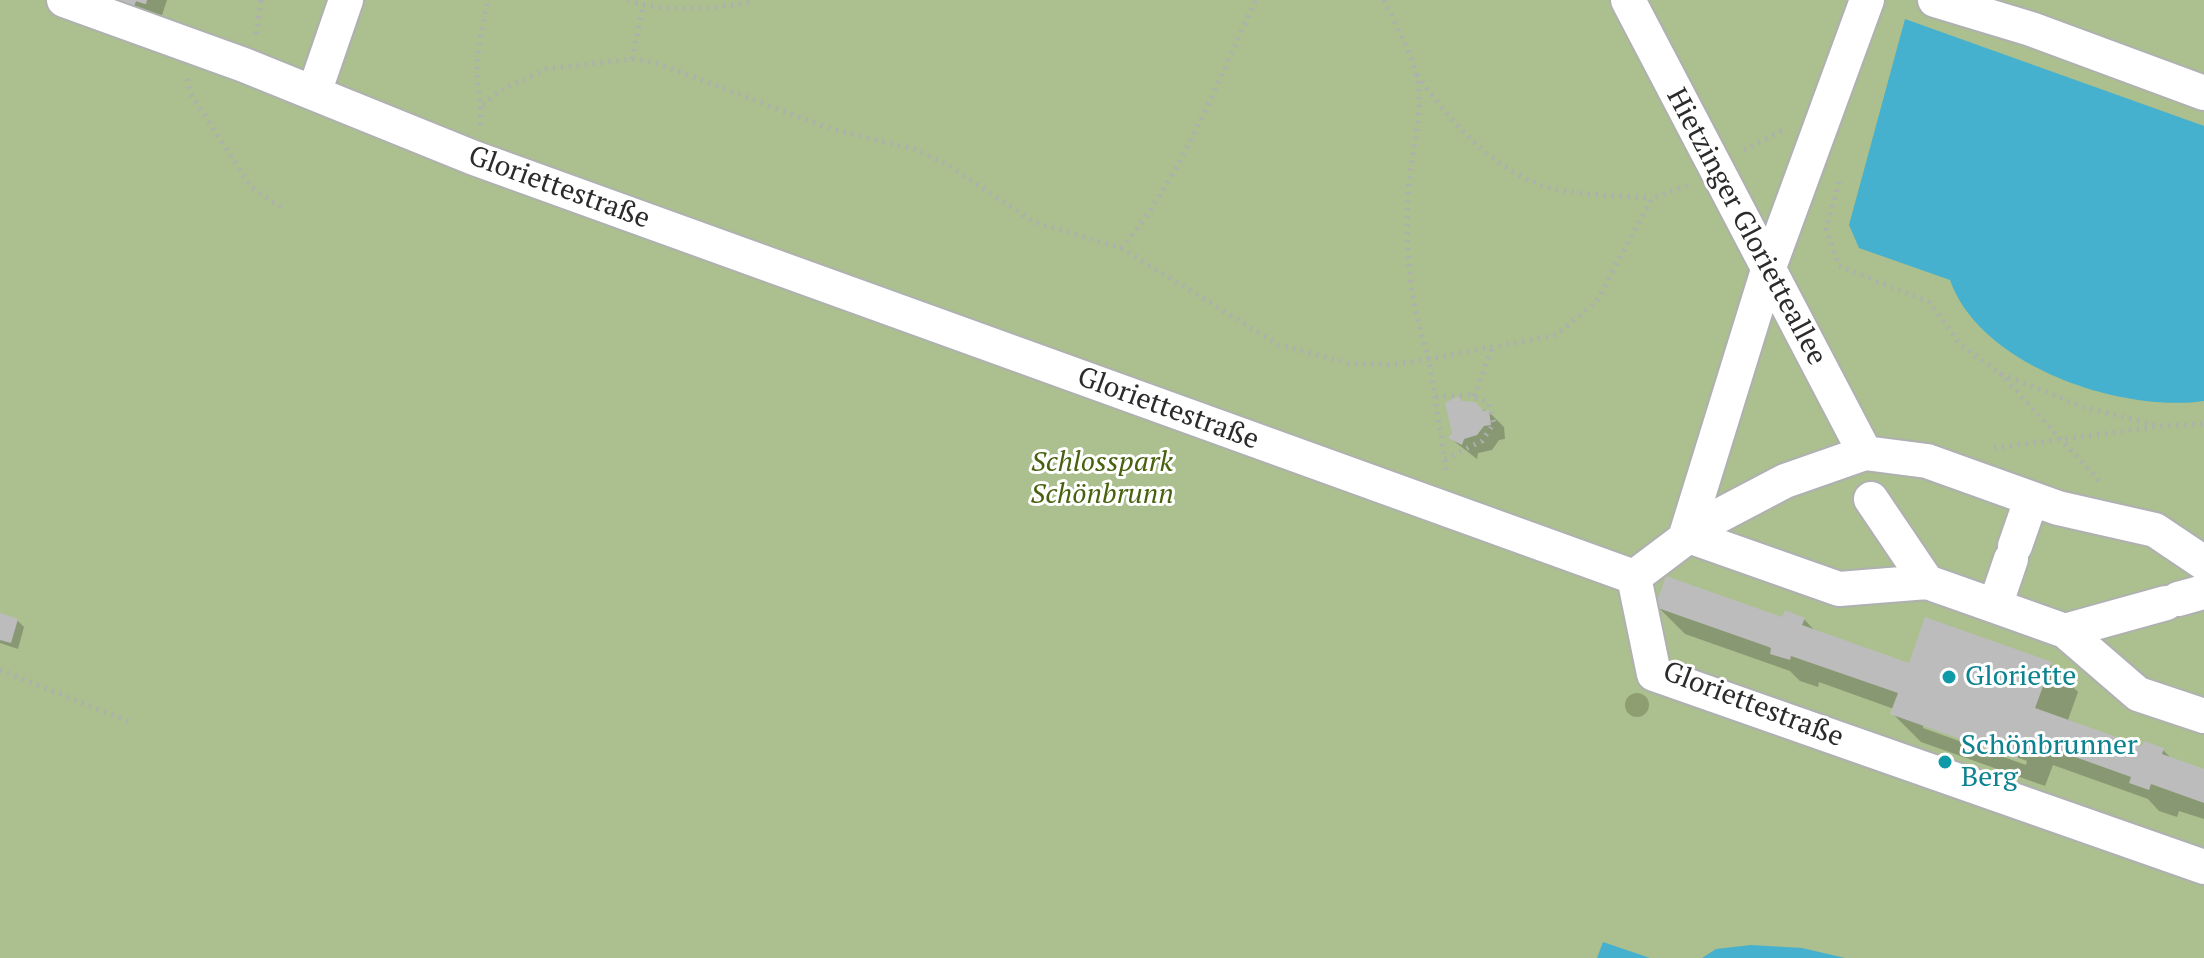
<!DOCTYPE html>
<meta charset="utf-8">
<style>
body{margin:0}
canvas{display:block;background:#e6e8e9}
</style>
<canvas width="2204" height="958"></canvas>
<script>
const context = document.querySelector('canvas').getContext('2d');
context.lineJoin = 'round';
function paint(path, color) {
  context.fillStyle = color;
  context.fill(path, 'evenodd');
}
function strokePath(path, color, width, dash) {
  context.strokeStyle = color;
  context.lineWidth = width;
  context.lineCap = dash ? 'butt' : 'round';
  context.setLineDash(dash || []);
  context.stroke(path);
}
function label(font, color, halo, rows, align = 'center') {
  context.font = font + ' "PT Serif",serif';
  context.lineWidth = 6;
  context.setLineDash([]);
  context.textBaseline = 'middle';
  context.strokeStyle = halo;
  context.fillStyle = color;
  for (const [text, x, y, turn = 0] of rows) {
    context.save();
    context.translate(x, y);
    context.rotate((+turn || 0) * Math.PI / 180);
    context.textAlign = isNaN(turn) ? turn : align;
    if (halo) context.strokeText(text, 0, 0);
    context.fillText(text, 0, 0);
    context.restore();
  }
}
const green = new Path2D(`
 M 0,0 L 118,0 L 134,6 L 136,1 L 145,4 L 147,0 L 2204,0 L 2204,958 L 0,958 Z`);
const water = new Path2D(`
 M 1905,19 L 2204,126 L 2204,401 C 2121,413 1980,366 1950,280 L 1859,248 L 1849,225 Z
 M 1603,942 L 1650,958 L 1597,958 Z
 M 1751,945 L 1802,948 L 1845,958 L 1702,958 L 1716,949 Z`);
const shadow = new Path2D(`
 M 110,0 L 167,0 L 161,18 Z
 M 1463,403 L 1489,412 L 1504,427 L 1505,439 L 1499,440 L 1492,450 L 1478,453 L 1477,459 L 1450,438 Z
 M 1657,606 L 1804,619 L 1817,633 L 1910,665 L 2050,664 L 2078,692 L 2068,720 L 2143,749 L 2163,750 L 2173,760 L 2204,771 L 2204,819 L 2179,811 L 2177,817 L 2159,811 L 2148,799 L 2053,765 L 2045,786 L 1921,742 L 1893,714 L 1894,709 L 1819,682 L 1818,687 L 1800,681 L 1790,671 L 1685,634 ZM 1923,724 L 2027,761 L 2026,765 L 1923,728 Z
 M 0,615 L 17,620 L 24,627 L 18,649 L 0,643 Z`);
const building = new Path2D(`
 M 119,0 L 147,0 L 146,4 L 136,1 L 134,6 Z
 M 1458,396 L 1462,401 L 1475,402 L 1484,411 L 1489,410 L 1491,425 L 1484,426 L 1477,435 L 1464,439 L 1462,445 L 1448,438 L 1452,433 L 1445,403 Z
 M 1666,576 L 1782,617 L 1785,610 L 1805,618 L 1802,625 L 1909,663 L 1925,617 L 2052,662 L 2035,708 L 2142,746 L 2144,741 L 2164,748 L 2162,754 L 2204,769 L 2204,803 L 2151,784 L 2149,790 L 2129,783 L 2131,777 L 2025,739 L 2017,759 L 1890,714 L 1898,693 L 1791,656 L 1790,660 L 1770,654 L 1771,648 L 1766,646 L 1655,607 Z
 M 0,613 L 18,619 L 11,643 L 0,640 Z`);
const path = new Path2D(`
 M 628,0 C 658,13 725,10 755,0
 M 1384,0 C 1394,23 1410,49 1416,73 C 1425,109 1412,148 1409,183 C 1404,244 1409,301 1429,359 L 1556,335 L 1596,302 L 1652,198 L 1688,185
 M 256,34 L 261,0
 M 632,59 L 643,6
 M 1417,75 C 1448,119 1489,166 1541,185 C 1568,195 1622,196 1652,198
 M 187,79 L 191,94 L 251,187 L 285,210
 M 483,105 L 501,90 L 546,69 L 632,59 L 656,63 L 831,129 L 914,149 L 946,164 L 1034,222 L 1121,248 L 1279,345 L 1348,363 L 1390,365 L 1429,359 L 1447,475
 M 480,125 C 483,105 477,90 477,69 C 478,47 483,22 488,0
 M 1744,150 L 1785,129
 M 1839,182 L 1826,229 L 1839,266 L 1929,302 L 1960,344 L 1999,373 L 2086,408 L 2120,416 L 2159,426 L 2204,424
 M 1121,248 C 1183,176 1215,85 1256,0
 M 2000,373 L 2101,483
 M 1474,396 L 1492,348
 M 1436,397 L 1469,395 L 1488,402 L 1494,423 L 1482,441 L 1445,459
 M 1994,448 L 2155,427
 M 0,670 L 130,722`);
const street = new Path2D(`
 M 64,0 L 244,65 L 474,158 L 1634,577
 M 1628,0 L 1865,453
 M 1867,0 L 1768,270 L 1686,535 L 1839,589 L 1927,582 L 1995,606 L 2065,631 L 2138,694 L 2204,716
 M 1935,0 L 2031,29 L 2204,93
 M 314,93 L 346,0
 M 1871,499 L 1927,582
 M 2015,546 L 2031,500
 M 1634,577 L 1654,674 L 2204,867
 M 1634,577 L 1707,522 L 1785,481 L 1865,453 L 1927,461 L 2058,508 L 2155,530 L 2204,563
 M 2178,599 L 2204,592
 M 1995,606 L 2011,559
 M 2065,631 L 2166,603`);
const trees = [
 [1637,705]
];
const markers = [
 [1949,677,8,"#0f9aa8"],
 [1945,762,8,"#0f9aa8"]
];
const streetNames = [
 ["Gloriettestraße",559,188,20],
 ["Hietzinger Glorietteallee",1746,227,62],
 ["Gloriettestraße",1168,409,20],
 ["Gloriettestraße",1753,705,21]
];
const parkNames = [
 ["Schlosspark",1102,463],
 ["Schönbrunn",1102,495]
];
const cultureNames = [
 ["Gloriette",1965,677],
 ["Schönbrunner",1961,746],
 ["Berg",1961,778]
];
paint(green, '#abbf8f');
paint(water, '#45b1ce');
paint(shadow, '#0003');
paint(building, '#bdbcbd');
strokePath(street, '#afb0b1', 38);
strokePath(path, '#adafb0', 5, [2, 6]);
strokePath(street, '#fff', 34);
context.fillStyle = '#8f9e71';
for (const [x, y] of trees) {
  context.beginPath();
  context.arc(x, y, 12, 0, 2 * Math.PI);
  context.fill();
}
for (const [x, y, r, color] of markers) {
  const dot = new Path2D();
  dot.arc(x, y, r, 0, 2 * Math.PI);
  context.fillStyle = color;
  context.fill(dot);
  strokePath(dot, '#fff', 3);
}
label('28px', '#2b2b2c', '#fff', streetNames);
label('italic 28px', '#47610e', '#fff', parkNames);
label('28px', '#0d838f', '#fff', cultureNames, 'left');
</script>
